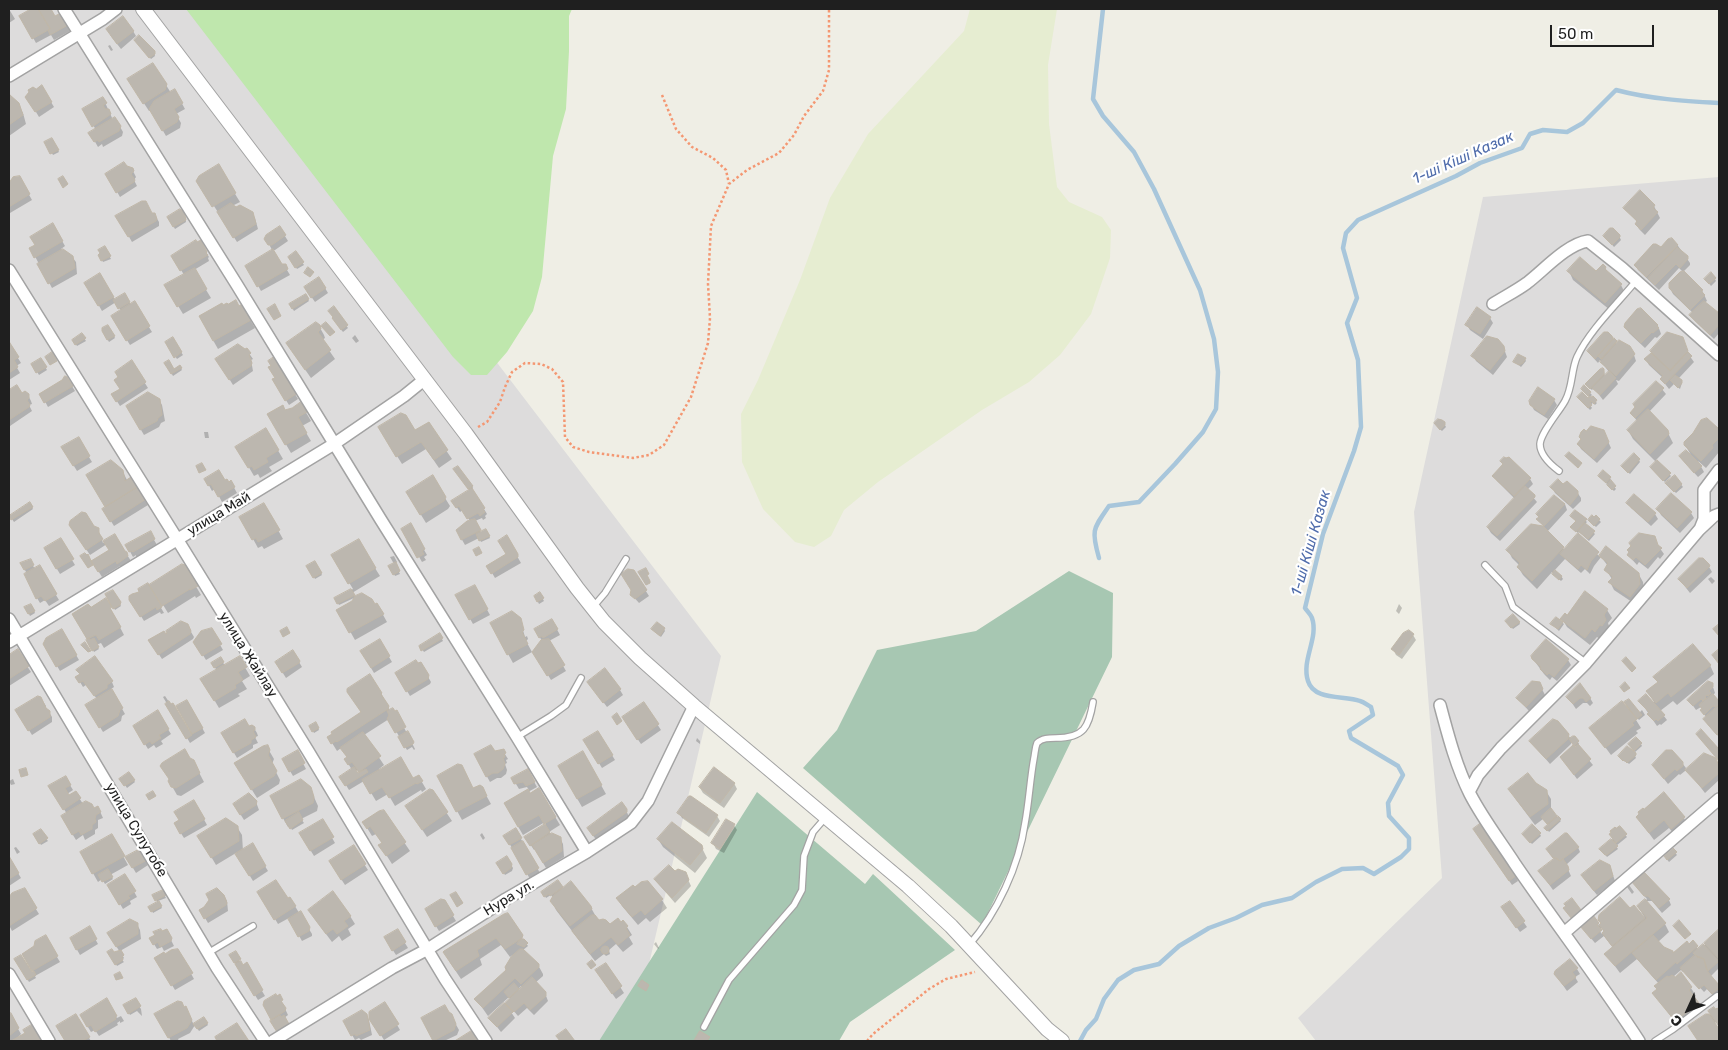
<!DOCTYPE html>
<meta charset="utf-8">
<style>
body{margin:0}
#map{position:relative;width:1728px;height:1050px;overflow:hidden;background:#efeee5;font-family:Rubik,sans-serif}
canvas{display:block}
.frame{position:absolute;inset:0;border:10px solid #1f1f1f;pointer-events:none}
.north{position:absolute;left:1663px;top:985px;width:50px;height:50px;-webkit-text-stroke:4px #fff;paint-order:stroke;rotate:227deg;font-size:14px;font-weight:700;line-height:20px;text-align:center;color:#1f1f1f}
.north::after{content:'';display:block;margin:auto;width:18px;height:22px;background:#1f1f1f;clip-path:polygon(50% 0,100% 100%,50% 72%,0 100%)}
.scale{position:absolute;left:1550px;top:25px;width:104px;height:22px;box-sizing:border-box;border:2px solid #1f1f1f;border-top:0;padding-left:6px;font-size:15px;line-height:18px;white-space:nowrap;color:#1f1f1f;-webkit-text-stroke:4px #fff;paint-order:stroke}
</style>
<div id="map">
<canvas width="1728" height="1050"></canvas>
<div class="frame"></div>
<div class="north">С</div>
<div class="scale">50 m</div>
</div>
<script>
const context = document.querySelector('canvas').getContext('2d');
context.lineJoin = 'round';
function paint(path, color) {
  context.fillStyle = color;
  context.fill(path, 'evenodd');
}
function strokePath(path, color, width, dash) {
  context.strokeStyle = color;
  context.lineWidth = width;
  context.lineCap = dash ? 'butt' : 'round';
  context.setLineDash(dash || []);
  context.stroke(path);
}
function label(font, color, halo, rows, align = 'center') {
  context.font = font + ' Rubik,sans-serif';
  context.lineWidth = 4.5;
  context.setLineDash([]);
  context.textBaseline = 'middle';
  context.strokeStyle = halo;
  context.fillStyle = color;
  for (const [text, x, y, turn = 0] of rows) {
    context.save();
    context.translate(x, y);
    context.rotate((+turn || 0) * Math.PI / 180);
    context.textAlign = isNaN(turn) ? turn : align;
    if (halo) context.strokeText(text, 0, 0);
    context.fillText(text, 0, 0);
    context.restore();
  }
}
const residential = new Path2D(`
 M 9,9 L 227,9 L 721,656 L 631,1041 L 9,1041 Z
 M 1719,177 L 1719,1041 L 1316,1041 L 1298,1018 L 1442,878 L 1414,512 L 1483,197 Z`);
const farmland = new Path2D(`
 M 970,9 L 1057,9 L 1048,65 L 1049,124 L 1057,187 L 1069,202 L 1102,217 L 1111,230 L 1110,258 L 1091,314 L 1060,355 L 1029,382 L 982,410 L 878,482 L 844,510 L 831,536 L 814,547 L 795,542 L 763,509 L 742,462 L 741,414 L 758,380 L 800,280 L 830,198 L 868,134 L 964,31 Z`);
const grass = new Path2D(`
 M 186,9 L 572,9 L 569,16 L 569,51 L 566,109 L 553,156 L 542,277 L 533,311 L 507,352 L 487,375 L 471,375 L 453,357 Z`);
const cemetery = new Path2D(`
 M 1069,571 L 1113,593 L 1112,657 L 982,925 L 803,768 L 837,730 L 877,650 L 976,631 Z
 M 757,792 L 865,884 L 873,874 L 955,950 L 850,1022 L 839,1041 L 599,1041 Z`);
const shadow = new Path2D(`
 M 9,9 L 15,19 L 9,23 Z
 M 34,9 L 49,9 L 55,18 L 61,15 L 70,31 L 54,40 L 51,35 L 36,43 L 21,16 Z
 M 133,31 L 136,36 L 121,49 L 110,35 Z
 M 137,42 L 154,52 L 155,56 L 151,59 Z
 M 110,45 L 113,50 L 111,51 L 108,46 Z
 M 166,85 L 171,93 L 175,91 L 185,109 L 176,114 L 181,123 L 180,128 L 166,136 L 151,110 L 149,111 L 134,88 Z
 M 42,87 L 54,107 L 39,117 L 27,97 Z
 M 9,97 L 18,104 L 23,113 L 26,124 L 9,136 Z
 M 103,98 L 113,120 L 115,118 L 123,132 L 122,136 L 103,147 L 102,144 L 98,147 L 90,133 L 96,130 L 84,110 Z
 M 52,139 L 59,152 L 53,155 L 46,142 Z
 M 218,166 L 240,202 L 232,206 L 252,213 L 255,218 L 258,229 L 237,242 L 198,181 Z
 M 126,168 L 132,169 L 136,177 L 134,180 L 137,186 L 120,197 L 107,174 Z
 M 19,177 L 32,200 L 10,213 L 9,210 L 9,185 L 14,178 Z
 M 1654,206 L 1660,218 L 1645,235 L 1639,229 L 1636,224 L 1638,223 L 1625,208 Z
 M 117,216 L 156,217 L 159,222 L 159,226 L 132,242 Z
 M 185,216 L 186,222 L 175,229 L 169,218 Z
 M 53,225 L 65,246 L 61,249 L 72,257 L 76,262 L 77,274 L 52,288 L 31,249 L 36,245 Z
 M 280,228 L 288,241 L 275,250 L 272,250 L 266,238 Z
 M 1619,236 L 1621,240 L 1614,247 L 1606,238 Z
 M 200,242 L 209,257 L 208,258 L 209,261 L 194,270 L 211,298 L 183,314 L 166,286 L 184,275 L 173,256 Z
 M 1676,243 L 1690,263 L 1690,265 L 1683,272 L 1702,290 L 1707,301 L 1704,303 L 1719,314 L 1719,333 L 1714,339 L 1694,320 L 1691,315 L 1693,313 L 1673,294 L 1670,288 L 1683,272 L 1679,268 L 1659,290 L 1638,270 L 1635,265 L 1661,249 Z
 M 105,248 L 111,259 L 103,262 L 99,255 Z
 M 296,253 L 304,265 L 297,269 L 289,257 Z
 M 284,265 L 290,275 L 261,291 L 247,266 Z
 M 1605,268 L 1609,274 L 1621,285 L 1625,293 L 1610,310 L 1573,280 L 1569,271 L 1596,273 Z
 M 100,275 L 115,300 L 125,295 L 131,305 L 134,303 L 152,332 L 130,345 L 112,316 L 121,311 L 116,302 L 102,311 L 86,283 Z
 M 1715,279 L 1716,281 L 1711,286 L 1707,281 Z
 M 325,288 L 328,293 L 315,302 L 308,292 Z
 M 305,295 L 309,301 L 294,311 L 290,304 Z
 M 242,306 L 255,328 L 218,349 L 200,317 L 223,307 L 239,307 Z
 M 333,308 L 348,328 L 343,332 L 334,320 Z
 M 1640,309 L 1658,326 L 1660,331 L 1661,334 L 1657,338 L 1655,337 L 1645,348 L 1629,333 L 1626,327 Z
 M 1490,318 L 1493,323 L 1483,339 L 1470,330 L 1467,325 Z
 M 108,326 L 115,338 L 109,342 L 103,331 Z
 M 319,326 L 324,335 L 325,338 L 322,340 L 335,359 L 311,378 L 292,351 Z
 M 82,335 L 86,341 L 77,346 L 73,340 Z
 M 355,335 L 359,341 L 356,343 L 352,338 Z
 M 1611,337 L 1617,344 L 1633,352 L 1636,361 L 1619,381 L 1616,380 L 1618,384 L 1603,400 L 1594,388 L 1592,390 L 1588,387 L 1604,370 L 1605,377 L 1609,372 L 1600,360 L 1598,363 L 1588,352 Z
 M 1682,338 L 1689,355 L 1694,362 L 1679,378 L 1682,383 L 1680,389 L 1674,384 L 1669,389 L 1662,380 L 1663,378 L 1649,365 L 1646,360 L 1652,353 Z
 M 172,339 L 183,355 L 177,359 L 166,343 Z
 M 10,345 L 21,363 L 16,366 L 20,373 L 9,380 Z
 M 1503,346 L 1507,357 L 1493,375 L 1476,361 L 1473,356 Z
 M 246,349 L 253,359 L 251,360 L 253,371 L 233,385 L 217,359 Z
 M 274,359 L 298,399 L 289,405 L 273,380 L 276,378 Z
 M 1525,359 L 1526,361 L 1521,367 L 1515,362 Z
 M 41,360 L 47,370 L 39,375 L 33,365 Z
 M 131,361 L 148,388 L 120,406 L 113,395 L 122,389 L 119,378 Z
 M 166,364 L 174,370 L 180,367 L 182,370 L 173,376 Z
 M 67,378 L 75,391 L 48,407 L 41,394 Z
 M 1656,382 L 1666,394 L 1649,412 L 1667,431 L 1673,443 L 1656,460 L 1671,476 L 1665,482 L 1652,469 L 1656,462 L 1633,439 L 1628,430 L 1637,421 L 1631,413 Z
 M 16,386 L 22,395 L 28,395 L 31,401 L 32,404 L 29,405 L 32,411 L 10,426 L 9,424 L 9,391 Z
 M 1584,387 L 1592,395 L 1590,397 L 1597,403 L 1595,405 L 1593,403 L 1590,405 L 1592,408 L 1590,410 L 1578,397 L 1588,399 L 1590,397 L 1584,391 Z
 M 1538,389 L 1554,400 L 1557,405 L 1548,419 L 1534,410 L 1531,404 Z
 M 159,400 L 162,405 L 165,421 L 161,423 L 159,427 L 144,435 L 127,406 Z
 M 301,404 L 311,421 L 302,426 L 311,441 L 291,453 L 269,415 L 292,409 Z
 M 1706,419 L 1719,431 L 1719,452 L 1706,468 L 1698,461 L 1704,472 L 1698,477 L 1680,457 L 1691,455 L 1685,445 Z
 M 1444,423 L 1446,427 L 1442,431 L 1437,426 Z
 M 428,424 L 452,459 L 439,468 L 426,449 L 402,464 L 379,427 L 414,431 Z
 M 266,430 L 283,459 L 269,467 L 272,471 L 260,478 L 258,474 L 254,476 L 237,447 Z
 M 204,432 L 208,432 L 209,438 L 205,438 Z
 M 1606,437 L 1611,448 L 1597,463 L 1581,449 L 1578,444 Z
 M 78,439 L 92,462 L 77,471 L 63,448 Z
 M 1639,460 L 1640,462 L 1630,474 L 1624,468 Z
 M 122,470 L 127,480 L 130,478 L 148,505 L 114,526 L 104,510 L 107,508 L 88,476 Z
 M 455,470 L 472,486 L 473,488 L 472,489 L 487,514 L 485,516 L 486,518 L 483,520 L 482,518 L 475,521 L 481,533 L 486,530 L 490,538 L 481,542 L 479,538 L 465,545 L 457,531 L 470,521 L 463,510 L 460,512 L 453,502 L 470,491 Z
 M 1494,476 L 1530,479 L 1533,484 L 1527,490 L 1537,502 L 1500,541 L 1491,533 L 1488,528 L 1515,499 L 1497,481 Z
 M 1599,476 L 1610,478 L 1611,480 L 1610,481 L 1616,489 L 1614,491 Z
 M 432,477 L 450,506 L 448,509 L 426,523 L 407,492 Z
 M 1675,477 L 1683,487 L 1676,493 L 1668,485 Z
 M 206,480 L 229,483 L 231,482 L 237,493 L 222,502 L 215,489 L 212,491 Z
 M 1564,486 L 1577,492 L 1581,498 L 1581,501 L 1573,509 L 1555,493 L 1552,487 Z
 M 1554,497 L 1565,504 L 1567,510 L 1547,532 L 1565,550 L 1578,535 L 1600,557 L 1607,548 L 1638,573 L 1643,582 L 1644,592 L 1635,604 L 1614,590 L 1610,582 L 1612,579 L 1606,570 L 1608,566 L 1601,557 L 1594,566 L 1590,574 L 1585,569 L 1581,573 L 1565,559 L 1554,571 L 1561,576 L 1563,579 L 1561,581 L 1552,572 L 1537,589 L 1523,575 L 1518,567 L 1520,566 L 1512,558 L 1508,550 L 1531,525 L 1545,528 L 1538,519 L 1539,518 L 1538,515 Z
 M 1628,503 L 1655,514 L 1658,519 L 1651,526 L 1631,508 Z
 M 30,504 L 33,509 L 14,522 L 10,516 Z
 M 264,505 L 283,539 L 264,549 L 262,546 L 258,548 L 241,517 Z
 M 1658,509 L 1691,513 L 1694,518 L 1680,533 L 1661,515 Z
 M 1575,512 L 1587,522 L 1592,517 L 1594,518 L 1596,517 L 1601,522 L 1596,527 L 1589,520 L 1585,524 L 1595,534 L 1589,541 L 1579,532 L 1578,533 L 1573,529 L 1577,522 L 1571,516 Z
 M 410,525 L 427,555 L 424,557 L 426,560 L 422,562 L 403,529 Z
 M 93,527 L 98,529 L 103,543 L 115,536 L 131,561 L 129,564 L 121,568 L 120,566 L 102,577 L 92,561 L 110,550 L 107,544 L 90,555 L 74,531 Z
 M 150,533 L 157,545 L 136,557 L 136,555 L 133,557 L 127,546 Z
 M 506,537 L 521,563 L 495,578 L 488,566 L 507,554 Z
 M 60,540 L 75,565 L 60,574 L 45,549 Z
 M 358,541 L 380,576 L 352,593 L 356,597 L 339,605 L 335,599 L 353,589 L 333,556 Z
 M 1659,547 L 1664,554 L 1660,559 L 1658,557 L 1648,569 L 1639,562 L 1637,565 L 1628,555 Z
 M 394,556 L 397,562 L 395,564 L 400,574 L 395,576 L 390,566 L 394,564 L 390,557 Z
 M 30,561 L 35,569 L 39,567 L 59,600 L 49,606 L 45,600 L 40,603 L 31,588 L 27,574 L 22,564 Z
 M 314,563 L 322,575 L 315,579 L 308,566 Z
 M 1708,565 L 1712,572 L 1690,593 L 1679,579 Z
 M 184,566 L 201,595 L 196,598 L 195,596 L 168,613 L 151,585 Z
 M 633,571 L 649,596 L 639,603 L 631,594 Z
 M 1711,577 L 1715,581 L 1712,584 L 1708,579 Z
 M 148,585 L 164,613 L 161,614 L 160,612 L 144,621 L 131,600 L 141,593 Z
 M 474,586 L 490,615 L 473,624 L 457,596 Z
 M 113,591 L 121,606 L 115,610 L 107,595 Z
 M 540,594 L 544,601 L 539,604 L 535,596 Z
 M 106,600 L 124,635 L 104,648 L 101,643 L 96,645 L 99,649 L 94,652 L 74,614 L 91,608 Z
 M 377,604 L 387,622 L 355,640 L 338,610 Z
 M 1399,604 L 1402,608 L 1399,614 L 1396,611 Z
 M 31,605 L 35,613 L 30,616 L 26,608 Z
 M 1607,610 L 1612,618 L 1608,623 L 1610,629 L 1600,639 L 1597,637 L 1590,645 L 1567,627 L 1562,619 Z
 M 1556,618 L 1564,624 L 1559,631 L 1552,624 Z
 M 552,620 L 560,635 L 549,641 L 566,671 L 551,680 L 534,652 L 542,641 L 535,629 Z
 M 1519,622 L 1520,624 L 1513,629 L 1508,623 Z
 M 491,623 L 521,623 L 525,637 L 527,636 L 524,627 L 528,639 L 526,641 L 532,652 L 513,663 Z
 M 187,625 L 194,637 L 193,639 L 162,659 L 150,641 Z
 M 211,629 L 223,650 L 206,660 L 195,642 Z
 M 664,629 L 665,631 L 661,637 L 654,631 Z
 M 62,631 L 79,660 L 60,671 L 44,644 Z
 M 440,635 L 443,641 L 424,652 L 420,646 Z
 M 1413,635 L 1416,640 L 1402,659 L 1396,655 L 1393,649 Z
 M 379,640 L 392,662 L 374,673 L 361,651 Z
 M 17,651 L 31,672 L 9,686 L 9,656 Z
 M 293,652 L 302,667 L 286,678 L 276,662 Z
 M 239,657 L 250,676 L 242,681 L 247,689 L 238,694 L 240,696 L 219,708 L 202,679 L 217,671 L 213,664 L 221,659 L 225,666 Z
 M 1533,659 L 1568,660 L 1571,665 L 1557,681 L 1552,677 L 1550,680 L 1544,674 Z
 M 420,663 L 431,682 L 430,684 L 410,696 L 397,674 Z
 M 1710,665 L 1714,674 L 1677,705 L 1673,701 L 1660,711 L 1667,720 L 1661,725 L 1660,724 L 1657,726 L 1640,701 L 1654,702 L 1648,692 L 1658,683 L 1655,677 Z
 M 77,677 L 112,682 L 114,687 L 111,689 L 125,714 L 122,716 L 121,721 L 103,732 L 87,706 L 97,699 L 86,685 L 83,687 Z
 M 1712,684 L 1715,693 L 1713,695 L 1719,703 L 1719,737 L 1708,725 L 1705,719 L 1707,718 L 1703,713 L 1703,709 L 1701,707 L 1696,710 L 1689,700 Z
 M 592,687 L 620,690 L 623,695 L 607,707 Z
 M 1542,689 L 1545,695 L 1529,711 L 1517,698 Z
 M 348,692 L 381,693 L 390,711 L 396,712 L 415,749 L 414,750 L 412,747 L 407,750 L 389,719 L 364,735 L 384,765 L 379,769 L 380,770 L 413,780 L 419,777 L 426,789 L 422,792 L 421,790 L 395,806 L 388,794 L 376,801 L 364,781 L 349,790 L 341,777 L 352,770 L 346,760 L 348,758 L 341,748 L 337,751 L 329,738 L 362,713 ZM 357,770 L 360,774 L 358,775 L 355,771 Z
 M 165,696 L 189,732 L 191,731 L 187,701 L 205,733 L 190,743 L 163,697 Z
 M 1568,697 L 1590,698 L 1593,703 L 1590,706 L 1587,703 L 1583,703 L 1576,709 Z
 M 41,698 L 46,706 L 45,709 L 49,712 L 52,717 L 52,722 L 32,735 L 17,711 Z
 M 1625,703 L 1639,713 L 1642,710 L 1645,715 L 1639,720 L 1634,714 L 1633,715 L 1641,728 L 1636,731 L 1638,733 L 1611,755 L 1591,728 L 1629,709 Z
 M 644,704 L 661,730 L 641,744 L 626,722 Z
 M 157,712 L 171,734 L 161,741 L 163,744 L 156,748 L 154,745 L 148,749 L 134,726 Z
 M 316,723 L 319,730 L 314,733 L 310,726 Z
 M 248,728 L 254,728 L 257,733 L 258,736 L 255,737 L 258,743 L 253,745 L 253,748 L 237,758 L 223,734 Z
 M 598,733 L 615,760 L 602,768 L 585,741 Z
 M 1568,735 L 1571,739 L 1578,742 L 1579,744 L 1577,746 L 1593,765 L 1577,779 L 1561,757 L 1578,749 L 1571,741 L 1571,744 L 1550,764 L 1531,742 Z
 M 697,738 L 700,741 L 700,744 L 696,741 Z
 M 1641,744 L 1642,746 L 1634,753 L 1636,758 L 1629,764 L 1626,761 L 1625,762 L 1621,758 L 1627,748 L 1635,752 L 1631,747 Z
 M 267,747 L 274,759 L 272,764 L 280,780 L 279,784 L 257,798 L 236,764 Z
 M 503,751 L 508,759 L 506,760 L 507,763 L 505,764 L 507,770 L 506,774 L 501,778 L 497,778 L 490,782 L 475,755 Z
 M 297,752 L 306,769 L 293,776 L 283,759 Z
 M 583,753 L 606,794 L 582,807 L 559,767 Z
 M 189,759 L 193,761 L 204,782 L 181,796 L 177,795 L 169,781 Z
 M 1682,763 L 1686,768 L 1685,771 L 1680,775 L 1679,774 L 1668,784 L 1653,765 Z
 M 1718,765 L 1719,780 L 1705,793 L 1687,770 Z
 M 528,771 L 537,787 L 528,792 L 530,795 L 539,790 L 560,825 L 549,832 L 551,835 L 560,838 L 563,844 L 564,857 L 546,868 L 535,849 L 534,850 L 526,838 L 546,825 L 545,822 L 523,835 L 505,804 L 529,790 L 527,787 L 519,789 L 513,779 Z
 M 129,774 L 135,782 L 127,788 L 121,779 Z
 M 438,776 L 473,790 L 482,788 L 491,804 L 462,820 Z
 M 65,777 L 73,790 L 67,794 L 69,797 L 76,793 L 83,804 L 94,809 L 98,807 L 103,818 L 98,820 L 98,828 L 95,830 L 95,834 L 85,840 L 83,835 L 76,840 L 62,817 L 67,814 L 50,787 Z
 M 13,779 L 15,784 L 11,785 L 9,781 Z
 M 734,783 L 737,789 L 724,808 L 703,793 L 700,788 Z
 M 1535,784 L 1546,791 L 1551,799 L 1551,811 L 1561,821 L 1549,832 L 1547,829 L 1550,826 L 1543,819 L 1535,825 L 1514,797 Z
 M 310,788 L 318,806 L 317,811 L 301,819 L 304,823 L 292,830 L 290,826 L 288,827 L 271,797 Z
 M 432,791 L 452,821 L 427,837 L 412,814 Z
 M 194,801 L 207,825 L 184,838 L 175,824 L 180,821 Z
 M 256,802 L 259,810 L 244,820 L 234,804 Z
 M 626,810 L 629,817 L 597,841 L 592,834 Z
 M 383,811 L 410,851 L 392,864 L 385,853 L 383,844 L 376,834 L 372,836 L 364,823 Z
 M 679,813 L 717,816 L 720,821 L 709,837 L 682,818 Z
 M 1640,814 L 1684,818 L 1688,826 L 1676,836 L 1669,828 L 1654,840 L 1637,817 Z
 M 322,820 L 335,843 L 314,856 L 300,833 Z
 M 734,825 L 737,830 L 724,853 L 716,849 L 713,843 Z
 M 237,827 L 242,835 L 243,851 L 252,845 L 268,871 L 253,881 L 236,853 L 216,865 L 199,836 Z
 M 1619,828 L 1627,837 L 1616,846 L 1618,849 L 1607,857 L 1601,849 L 1614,838 Z
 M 516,830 L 540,873 L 530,879 L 505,836 Z
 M 40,831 L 48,841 L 41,845 L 35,834 Z
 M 482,833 L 485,838 L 483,840 L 480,835 Z
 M 1477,834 L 1516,876 L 1518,881 L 1512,885 Z
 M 1540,834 L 1541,836 L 1532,844 L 1525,836 Z
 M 112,836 L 128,865 L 110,875 L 113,879 L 105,884 L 102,879 L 98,882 L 81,852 Z
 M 658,839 L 701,846 L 707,858 L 695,873 L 663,847 Z
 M 16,847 L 20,852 L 17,854 L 14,848 Z
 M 353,847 L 368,870 L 345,885 L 330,862 Z
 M 1578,847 L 1580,852 L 1566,865 L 1571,876 L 1553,890 L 1543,876 L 1555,860 L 1550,854 Z
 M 140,850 L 148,865 L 136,873 L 127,858 Z
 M 1673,850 L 1677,855 L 1669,862 L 1666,858 Z
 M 9,858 L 21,878 L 9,886 Z
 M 507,858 L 513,868 L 512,871 L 505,875 L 498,864 Z
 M 1610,866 L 1615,881 L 1597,895 L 1585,880 Z
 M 675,873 L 685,873 L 691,886 L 675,903 L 655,880 Z
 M 125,875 L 137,897 L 130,901 L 131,904 L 123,909 L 109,885 Z
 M 558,882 L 563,889 L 590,906 L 599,922 L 609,926 L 627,927 L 632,935 L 629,937 L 633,944 L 623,952 L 616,944 L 609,950 L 610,954 L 606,956 L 604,954 L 595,961 L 556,910 L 552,901 L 553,898 L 551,895 L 546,898 L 543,892 Z
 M 1629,885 L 1634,892 L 1632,894 L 1627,887 Z
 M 1636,887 L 1669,900 L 1671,905 L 1662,913 L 1652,901 L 1645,901 L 1647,899 Z
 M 24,890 L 39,914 L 12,931 L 9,925 L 9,898 L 13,894 Z
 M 163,892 L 166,898 L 158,901 L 162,908 L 153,913 L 150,907 L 158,903 L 154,896 Z
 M 259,892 L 287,900 L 290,898 L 312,934 L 312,936 L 302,941 L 289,918 L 278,924 Z
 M 224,895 L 227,901 L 228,911 L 208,923 L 201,911 Z
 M 617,898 L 662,900 L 667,908 L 650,922 L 646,918 L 638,925 L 622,906 Z
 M 444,901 L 456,921 L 439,931 L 426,910 Z
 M 1510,902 L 1527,927 L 1520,932 L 1506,912 Z
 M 1638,907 L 1665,924 L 1669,932 L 1658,942 L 1663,948 L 1673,954 L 1693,942 L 1699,950 L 1719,931 L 1719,968 L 1711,976 L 1719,987 L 1719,996 L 1716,999 L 1707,989 L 1704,992 L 1685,971 L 1683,972 L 1681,970 L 1673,977 L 1675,978 L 1680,974 L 1691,988 L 1696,996 L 1694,998 L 1702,1012 L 1680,1029 L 1654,993 L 1658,990 L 1659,984 L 1637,959 L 1620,973 L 1606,954 L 1613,948 L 1604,936 L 1595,943 L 1585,931 L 1598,923 L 1599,926 L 1629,910 L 1644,918 L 1645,918 ZM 1602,928 L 1605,933 L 1602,934 L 1599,930 Z
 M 505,915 L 528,946 L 523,950 L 538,965 L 543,974 L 543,976 L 535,983 L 545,993 L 548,1001 L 534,1015 L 527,1008 L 518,1016 L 507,1003 L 511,999 L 509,997 L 488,1016 L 476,999 L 507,970 L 507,967 L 514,954 L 510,957 L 501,945 L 480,959 L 482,965 L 461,979 L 449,961 ZM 521,986 L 523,988 L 519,991 L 518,989 Z
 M 350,916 L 355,924 L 348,929 L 351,935 L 342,941 L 339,936 L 332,942 L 314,918 Z
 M 137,924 L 140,930 L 141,939 L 120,951 L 124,958 L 122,960 L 124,962 L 117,966 L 109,952 L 114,954 L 120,952 L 108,934 Z
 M 89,928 L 98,944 L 80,955 L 71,939 Z
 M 166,930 L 174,946 L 164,951 L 162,947 L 157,949 L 151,939 Z
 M 397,930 L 408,948 L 396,955 L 385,938 Z
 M 45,937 L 60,962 L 35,976 L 36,978 L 29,982 L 16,959 L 31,974 L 34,972 L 23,954 L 35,947 Z
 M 656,942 L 659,948 L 658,949 L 654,944 Z
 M 178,950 L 194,979 L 175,990 L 156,958 Z
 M 236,953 L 242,966 L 246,964 L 265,996 L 258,1000 L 231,956 Z
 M 606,965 L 624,993 L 616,999 L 600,976 Z
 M 1577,969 L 1580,974 L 1575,977 L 1578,982 L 1567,991 L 1555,974 Z
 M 279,996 L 288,1015 L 284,1018 L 289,1026 L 279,1033 L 264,1005 Z
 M 106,1000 L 117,1018 L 121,1016 L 124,1021 L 120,1023 L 120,1021 L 117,1023 L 118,1025 L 99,1036 L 95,1030 L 91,1032 L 81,1016 Z
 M 135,1000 L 141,1009 L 142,1016 L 137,1011 L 130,1015 L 125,1006 Z
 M 385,1004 L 400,1030 L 384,1040 L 371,1019 Z
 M 1717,1008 L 1719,1009 L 1719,1027 L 1716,1022 L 1714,1024 L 1719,1031 L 1719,1041 L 1699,1041 L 1693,1031 L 1707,1015 L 1712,1015 Z
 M 511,1012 L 515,1018 L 501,1032 L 490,1018 Z
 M 188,1013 L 194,1025 L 204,1019 L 208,1025 L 199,1031 L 195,1025 L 190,1033 L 178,1039 L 179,1041 L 171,1041 L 156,1014 Z
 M 366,1014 L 369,1020 L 372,1035 L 361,1040 L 359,1038 L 355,1040 L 344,1021 Z
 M 10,1015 L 21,1034 L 16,1039 L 27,1034 L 33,1026 L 42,1041 L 9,1041 L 9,1016 Z
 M 75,1016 L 91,1041 L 66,1041 L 58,1026 Z
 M 422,1018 L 454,1021 L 459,1030 L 457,1035 L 444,1041 L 434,1041 Z`);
const stream = new Path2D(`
 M 1099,558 C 1091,530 1093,529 1109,506 L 1139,502 L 1175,464 L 1203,432 L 1216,409 L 1218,372 L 1214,339 L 1200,290 L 1154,189 L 1134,152 L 1103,116 L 1093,99 L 1103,9
 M 1080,1041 L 1086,1030 L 1096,1019 L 1104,999 L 1118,980 L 1134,970 L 1159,964 L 1179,946 L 1209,928 L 1236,918 L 1262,905 L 1292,898 L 1316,882 L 1342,869 L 1363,868 L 1374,874 L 1401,857 L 1409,849 L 1409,838 L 1389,816 L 1388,803 L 1403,775 L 1398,766 L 1351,738 L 1349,731 L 1373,715 L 1371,707 C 1367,705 1364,702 1360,701 C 1345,695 1314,701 1308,681 C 1301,660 1319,638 1312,618 C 1311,615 1307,611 1305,608 L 1323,534 L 1354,451 L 1361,427 L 1358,360 L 1347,323 L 1357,298 L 1343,248 L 1346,233 L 1358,220 L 1456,176 L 1480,163 L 1522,148 L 1530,134 L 1543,130 L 1567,132 L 1583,123 L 1616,90 C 1650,99 1684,101 1719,103`);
const building = new Path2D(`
 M 31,9 L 38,9 L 50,29 L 32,39 L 19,16 Z
 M 39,9 L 51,9 L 55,16 L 61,13 L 68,25 L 50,35 L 48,30 L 50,29 Z
 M 123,16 L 134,31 L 117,44 L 106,29 Z
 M 139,35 L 155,51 L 155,54 L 149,58 L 134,40 Z
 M 153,63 L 167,84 L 165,90 L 143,104 L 127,79 Z
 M 42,85 L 52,102 L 35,112 L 25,97 L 29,92 L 28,90 L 33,87 L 36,89 Z
 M 175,89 L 183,103 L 174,109 L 179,117 L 177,122 L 162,131 L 149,109 L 154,101 Z
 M 10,95 L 19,103 L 23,115 L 9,125 L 9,96 Z
 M 103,97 L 107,103 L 103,105 L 105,109 L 109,109 L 111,114 L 92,127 L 82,109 Z
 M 115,117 L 121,126 L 119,131 L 99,142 L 98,140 L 94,142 L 88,133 Z
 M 52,138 L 59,150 L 50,154 L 44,142 Z
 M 124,162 L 127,166 L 133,168 L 134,171 L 131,174 L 135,180 L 134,182 L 116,193 L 105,174 Z
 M 219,164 L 236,193 L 212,207 L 196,181 L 199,176 Z
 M 20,176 L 30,194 L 9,207 L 9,183 L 13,177 Z
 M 63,176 L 68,184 L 63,188 L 58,179 Z
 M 1640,190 L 1655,205 L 1653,208 L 1658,212 L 1641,230 L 1635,224 L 1637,221 L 1623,208 Z
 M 142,201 L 146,201 L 152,213 L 155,213 L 157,219 L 156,221 L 128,237 L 115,216 Z
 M 231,203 L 236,207 L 240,205 L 253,212 L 256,224 L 233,238 L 217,212 Z
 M 180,209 L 184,212 L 186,220 L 173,227 L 167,217 Z
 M 53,223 L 63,241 L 34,258 L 29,248 L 35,245 L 30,237 Z
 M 280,226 L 286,235 L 272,245 L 268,245 L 264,239 L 266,235 Z
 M 1610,228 L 1613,228 L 1620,235 L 1620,237 L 1612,245 L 1603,236 Z
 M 1672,238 L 1678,245 L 1646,277 L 1634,265 L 1653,244 L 1656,244 L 1661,247 L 1668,239 Z
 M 196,240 L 197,242 L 201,240 L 207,252 L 206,253 L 208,255 L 180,271 L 171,256 Z
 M 105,246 L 111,256 L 101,261 L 98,255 L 100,253 L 98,250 Z
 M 1677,247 L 1688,256 L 1688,259 L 1680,268 L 1676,264 L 1655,285 L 1648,278 Z
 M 63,249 L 73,256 L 75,268 L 48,284 L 37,264 Z
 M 273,249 L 282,264 L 286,264 L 288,269 L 257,287 L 245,266 Z
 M 296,251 L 304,262 L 295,268 L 288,257 Z
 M 1580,257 L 1596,271 L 1603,264 L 1606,267 L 1605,269 L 1622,284 L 1605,303 L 1567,271 Z
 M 308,267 L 314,272 L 310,277 L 304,273 Z
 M 195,268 L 207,289 L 177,307 L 164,285 Z
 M 1684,271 L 1703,290 L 1701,291 L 1705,295 L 1690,310 L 1669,288 L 1669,283 L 1680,272 Z
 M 1711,272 L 1716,278 L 1709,284 L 1704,279 Z
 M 100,273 L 114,297 L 98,306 L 84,283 Z
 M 319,277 L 326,288 L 311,298 L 304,287 Z
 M 125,293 L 130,302 L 118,309 L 113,300 Z
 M 306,294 L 309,299 L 292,309 L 289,304 Z
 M 236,300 L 239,306 L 242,304 L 251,320 L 213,341 L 199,316 L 222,303 L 223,305 L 227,303 L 228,304 Z
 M 135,301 L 150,326 L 126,341 L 111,316 Z
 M 1704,301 L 1719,313 L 1719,325 L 1710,335 L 1689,315 Z
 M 275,304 L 281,316 L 274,320 L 267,309 Z
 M 334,306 L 348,325 L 341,330 L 332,318 L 333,317 L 328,311 Z
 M 1477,307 L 1491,317 L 1480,334 L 1465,325 Z
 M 1641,308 L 1658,325 L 1657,326 L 1659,328 L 1653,333 L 1652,332 L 1641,343 L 1624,327 L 1625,323 L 1637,309 Z
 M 316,322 L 320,325 L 321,329 L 318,332 L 331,350 L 305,370 L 286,343 Z
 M 326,322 L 335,332 L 330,336 L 321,326 Z
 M 108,325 L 115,336 L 107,340 L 102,331 L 102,328 Z
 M 1604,332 L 1608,332 L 1612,336 L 1613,339 L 1595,359 L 1587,351 Z
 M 1667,332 L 1683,337 L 1688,351 L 1670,370 L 1650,351 Z
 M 82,333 L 86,338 L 75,345 L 72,340 Z
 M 1487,336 L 1498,339 L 1504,346 L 1505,351 L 1490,370 L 1471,356 Z
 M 173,337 L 182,352 L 174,358 L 165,342 Z
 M 1614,338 L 1617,341 L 1601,359 L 1598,356 Z
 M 1619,340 L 1630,346 L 1635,354 L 1616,376 L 1600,362 Z
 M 10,343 L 19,357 L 14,360 L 18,367 L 9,373 L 9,344 Z
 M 238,344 L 245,349 L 247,348 L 251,353 L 249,355 L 252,363 L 251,366 L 229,380 L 215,359 Z
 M 52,352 L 57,361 L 50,365 L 45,357 Z
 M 1688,352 L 1692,356 L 1665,384 L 1660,379 L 1663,376 L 1644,359 L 1651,353 L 1670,371 Z
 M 1518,354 L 1526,358 L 1523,363 L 1519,365 L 1513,362 Z
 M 274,357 L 296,394 L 285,401 L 272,379 L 275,378 L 268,367 L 271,366 L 268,361 Z
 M 41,358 L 47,367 L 36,373 L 31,364 Z
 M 132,360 L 146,382 L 116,402 L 111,394 L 120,389 L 114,380 L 118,377 L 115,372 Z
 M 169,360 L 174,369 L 180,365 L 182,368 L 171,374 L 164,363 Z
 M 1603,368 L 1604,369 L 1604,374 L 1590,389 L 1585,384 L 1600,369 Z
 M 1609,371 L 1616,378 L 1600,395 L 1592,388 Z
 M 1675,375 L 1682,380 L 1682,383 L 1678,388 L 1670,380 Z
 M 65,376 L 67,377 L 73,386 L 44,403 L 39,394 L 62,380 Z
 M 1656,381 L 1664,388 L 1635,418 L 1630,413 L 1635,407 L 1633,404 Z
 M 17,385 L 22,393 L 25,391 L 29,394 L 29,398 L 27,400 L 30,405 L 29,407 L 9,420 L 9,390 Z
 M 1584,385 L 1591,392 L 1588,396 L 1581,389 Z
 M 1538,387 L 1555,399 L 1544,415 L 1530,405 L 1529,401 Z
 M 148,392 L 160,399 L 162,415 L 158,418 L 157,421 L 140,430 L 126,406 Z
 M 1582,392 L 1588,398 L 1589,396 L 1591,397 L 1593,396 L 1597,400 L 1594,404 L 1591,401 L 1590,403 L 1592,405 L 1588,408 L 1577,397 Z
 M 301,402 L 307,412 L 298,417 L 307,433 L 285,445 L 267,414 L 283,405 L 285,410 L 292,408 Z
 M 1648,409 L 1668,430 L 1669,434 L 1650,454 L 1627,430 Z
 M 401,413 L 406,415 L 415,430 L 429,422 L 448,450 L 434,460 L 421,442 L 396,457 L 378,427 Z
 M 1707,418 L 1719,429 L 1719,438 L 1712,445 L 1713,448 L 1701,461 L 1684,445 L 1684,442 L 1693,433 L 1701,420 Z
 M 1438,419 L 1442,420 L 1445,422 L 1445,425 L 1440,430 L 1434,423 Z
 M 1591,426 L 1604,430 L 1609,442 L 1594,459 L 1577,444 L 1581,439 L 1579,437 L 1581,432 L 1584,429 L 1586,431 Z
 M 266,428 L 279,450 L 266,458 L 268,462 L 254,470 L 252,466 L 248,468 L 235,447 Z
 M 79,437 L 90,456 L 73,466 L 61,447 Z
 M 1686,450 L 1702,466 L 1694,473 L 1679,456 Z
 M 1569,452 L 1582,463 L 1578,468 L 1565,456 Z
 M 1634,453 L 1640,459 L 1628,473 L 1621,466 Z
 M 1504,457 L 1506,458 L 1509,457 L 1531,478 L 1514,496 L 1492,476 L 1503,464 L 1500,461 Z
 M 111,460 L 123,470 L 125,481 L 131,477 L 137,487 L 105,507 L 86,475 Z
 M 1657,460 L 1671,473 L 1663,481 L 1650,467 Z
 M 202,463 L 206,470 L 199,473 L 196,466 Z
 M 458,466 L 473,486 L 468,489 L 453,469 Z
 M 219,470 L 225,480 L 227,479 L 229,482 L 231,480 L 235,487 L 218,497 L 211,484 L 208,486 L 204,479 Z
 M 1603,470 L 1611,477 L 1606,483 L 1598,476 Z
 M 433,475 L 446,497 L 444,501 L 420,515 L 406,492 Z
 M 1675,475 L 1682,484 L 1674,492 L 1665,483 Z
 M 1558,479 L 1563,484 L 1567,481 L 1578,491 L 1578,495 L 1570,505 L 1550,487 Z
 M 1611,480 L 1616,486 L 1612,490 L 1607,485 Z
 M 1525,486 L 1535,495 L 1535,497 L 1497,536 L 1487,527 Z
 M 138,487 L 146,499 L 110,522 L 102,509 Z
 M 472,488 L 485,508 L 483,510 L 485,512 L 480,516 L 478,513 L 467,519 L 459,506 L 456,508 L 451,501 Z
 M 1671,493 L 1692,512 L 1677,528 L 1656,509 Z
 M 1634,494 L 1656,513 L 1648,522 L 1626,503 Z
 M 1554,495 L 1565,504 L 1544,526 L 1536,519 L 1539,517 L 1536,514 Z
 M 30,502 L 33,507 L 11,520 L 9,516 Z
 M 264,503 L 280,530 L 258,542 L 256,538 L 252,540 L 239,517 Z
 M 1575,510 L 1587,519 L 1576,532 L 1570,527 L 1576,521 L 1570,516 Z
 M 82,512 L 86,513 L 94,526 L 99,528 L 99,533 L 103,539 L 86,550 L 69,525 L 70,521 Z
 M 1592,515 L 1594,517 L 1596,515 L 1600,519 L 1594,526 L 1588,520 Z
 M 475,519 L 481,530 L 461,540 L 456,530 L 467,521 Z
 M 411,523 L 425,549 L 422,551 L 424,554 L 417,558 L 401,529 Z
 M 1585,523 L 1595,531 L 1588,539 L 1578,531 Z
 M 1531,524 L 1543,526 L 1564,547 L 1532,581 L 1517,567 L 1520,563 L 1506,550 Z
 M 486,529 L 490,536 L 479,541 L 476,534 Z
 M 151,531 L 155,539 L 133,552 L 132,551 L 129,552 L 125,545 Z
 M 1578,533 L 1599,552 L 1591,561 L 1587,570 L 1581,565 L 1578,569 L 1560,554 Z
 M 1639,533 L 1655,536 L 1658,545 L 1662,548 L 1645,565 L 1636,557 L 1633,560 L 1627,555 L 1629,552 L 1627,550 L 1631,546 L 1629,543 Z
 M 115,534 L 125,551 L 127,552 L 128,556 L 117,564 L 116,561 L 98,572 L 91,561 L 109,550 L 103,541 Z
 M 507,535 L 518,554 L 518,557 L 491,574 L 486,566 L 506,554 L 498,541 Z
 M 61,538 L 74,559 L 56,569 L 44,548 Z
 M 359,539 L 376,568 L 348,584 L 331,555 Z
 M 1606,546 L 1639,573 L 1640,584 L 1630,597 L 1608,582 L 1613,577 L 1604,570 L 1608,563 L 1599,556 Z
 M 479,547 L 482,553 L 476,556 L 473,550 Z
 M 85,553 L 87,555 L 88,554 L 93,565 L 88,568 L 80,556 Z
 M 1699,558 L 1703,558 L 1709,564 L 1710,566 L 1687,588 L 1678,579 Z
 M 31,559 L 34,565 L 24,570 L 20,563 Z
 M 315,561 L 322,573 L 313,578 L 306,566 Z
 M 396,562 L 400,571 L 393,575 L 388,566 Z
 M 182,564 L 185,565 L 198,586 L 190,590 L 190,589 L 162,606 L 149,585 Z
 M 40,565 L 57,594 L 45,601 L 41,596 L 36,599 L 24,574 Z
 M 646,568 L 649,574 L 647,575 L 650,581 L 650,583 L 646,585 L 638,572 Z
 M 628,569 L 634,570 L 647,590 L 635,599 L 630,595 L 631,590 L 621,574 Z
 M 1555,570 L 1562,576 L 1559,580 L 1552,574 Z
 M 148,583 L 162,607 L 157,610 L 156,607 L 140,617 L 129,600 L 129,596 L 132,594 L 139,592 L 138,589 Z
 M 475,585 L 488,609 L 469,620 L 455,595 Z
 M 351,589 L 355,595 L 337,604 L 334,598 Z
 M 113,590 L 121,602 L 120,605 L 113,609 L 105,594 Z
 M 1585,591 L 1608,609 L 1604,615 L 1606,620 L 1602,626 L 1600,625 L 1595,632 L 1592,629 L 1585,638 L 1560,619 L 1565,613 L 1567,615 Z
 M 540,592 L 544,598 L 537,602 L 534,596 Z
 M 362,593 L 372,599 L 375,604 L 377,603 L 384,614 L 349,633 L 336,610 L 352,601 L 355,596 Z
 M 106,598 L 112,607 L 110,608 L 121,627 L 99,640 L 96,635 L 87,639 L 72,614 L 88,604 L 91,607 Z
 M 31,604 L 35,611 L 28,614 L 24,607 Z
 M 512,611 L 521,618 L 524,630 L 522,632 L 528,644 L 507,655 L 490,623 Z
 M 1513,614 L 1520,622 L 1511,628 L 1505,621 Z
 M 1556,617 L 1563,622 L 1558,629 L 1550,624 Z
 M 552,619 L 558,629 L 543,638 L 542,636 L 539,638 L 534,629 Z
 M 181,621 L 188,624 L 191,631 L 190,634 L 158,655 L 148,640 L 164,631 L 166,634 L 167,633 L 166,631 Z
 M 657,622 L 665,628 L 660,636 L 651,629 Z
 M 1719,624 L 1719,636 L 1713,629 Z
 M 287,627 L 290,633 L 283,637 L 280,631 Z
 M 212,628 L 222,644 L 202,656 L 193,642 L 201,631 Z
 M 62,629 L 77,655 L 56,667 L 43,644 L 46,638 Z
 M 1409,630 L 1414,634 L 1399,655 L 1391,649 L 1403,633 Z
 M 440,633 L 443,638 L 421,651 L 419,646 Z
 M 89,638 L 90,640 L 94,638 L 99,647 L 92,651 L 86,640 Z
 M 380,639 L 390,656 L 371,668 L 360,651 Z
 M 549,639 L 565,665 L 547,676 L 532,652 L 541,640 Z
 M 1546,639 L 1569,659 L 1554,677 L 1549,673 L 1547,675 L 1540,669 L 1541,667 L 1532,659 L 1531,656 Z
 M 85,642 L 91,651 L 88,652 L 81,645 Z
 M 1693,644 L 1711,665 L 1671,697 L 1668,693 L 1656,703 L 1646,691 L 1658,682 L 1653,677 Z
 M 18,649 L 29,666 L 9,679 L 9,655 Z
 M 293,650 L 300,661 L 299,663 L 282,673 L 275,662 Z
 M 1718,650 L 1719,652 L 1719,664 L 1712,655 Z
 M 95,656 L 113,681 L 107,685 L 107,688 L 94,696 L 83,681 L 79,683 L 75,677 L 80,674 L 76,670 Z
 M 240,656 L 247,667 L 238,672 L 243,680 L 235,685 L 236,688 L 214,701 L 200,679 Z
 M 221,657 L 224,662 L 214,668 L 211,663 Z
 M 1626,657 L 1636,668 L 1632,672 L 1622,661 Z
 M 416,660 L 418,663 L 421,662 L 429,675 L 428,679 L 406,692 L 395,673 Z
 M 605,668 L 621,689 L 603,703 L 587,682 Z
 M 370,674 L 382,693 L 381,694 L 389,706 L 388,709 L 337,742 L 336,741 L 331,744 L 327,737 L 332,734 L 331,732 L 361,712 L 347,692 L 347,689 Z
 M 1532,681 L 1540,682 L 1543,689 L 1526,707 L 1516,698 Z
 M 1708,681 L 1713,683 L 1713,687 L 1709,691 L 1711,693 L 1708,696 L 1707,695 L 1705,697 L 1706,698 L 1703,701 L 1701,699 L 1693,706 L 1687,700 Z
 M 1625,682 L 1630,688 L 1624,692 L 1620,687 Z
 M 1580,683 L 1591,698 L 1586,702 L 1583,698 L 1580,698 L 1573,704 L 1566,697 Z
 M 112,689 L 123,708 L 120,710 L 118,716 L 99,728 L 85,705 Z
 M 1646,694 L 1665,715 L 1658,721 L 1656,719 L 1654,721 L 1647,714 L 1649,712 L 1638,701 Z
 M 1713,694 L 1719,701 L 1719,704 L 1716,707 L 1713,706 L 1704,715 L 1700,710 L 1702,709 L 1699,705 Z
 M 38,696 L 41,697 L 46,708 L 50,711 L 50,717 L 28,731 L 15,710 Z
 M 1629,699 L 1642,715 L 1637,719 L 1624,702 Z
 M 187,700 L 203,728 L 192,734 L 176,706 Z
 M 169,701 L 171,704 L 173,703 L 192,735 L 186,739 L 165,704 Z
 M 1622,701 L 1637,719 L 1632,723 L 1634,725 L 1605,748 L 1589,728 Z
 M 644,702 L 659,724 L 637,740 L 622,717 Z
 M 1719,705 L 1719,732 L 1717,735 L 1703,719 Z
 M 393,708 L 395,711 L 397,710 L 406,727 L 395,733 L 387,719 L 389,715 L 387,711 Z
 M 158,710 L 169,729 L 159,735 L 161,738 L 152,744 L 150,741 L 144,745 L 133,726 Z
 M 617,713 L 622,721 L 617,725 L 612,717 Z
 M 245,719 L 249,726 L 252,725 L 255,727 L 255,730 L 253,731 L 256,737 L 251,740 L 251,743 L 233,753 L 221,733 Z
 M 1553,719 L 1558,721 L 1569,734 L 1568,739 L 1546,759 L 1529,741 Z
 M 316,722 L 319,728 L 312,732 L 309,726 Z
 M 1701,729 L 1719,749 L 1719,761 L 1696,734 Z
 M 408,731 L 414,742 L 413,744 L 404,748 L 398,737 Z
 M 598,731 L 613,755 L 598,764 L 583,740 Z
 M 363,732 L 381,756 L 359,772 L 352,762 L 348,765 L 344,759 L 347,757 L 340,748 Z
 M 1573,736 L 1575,736 L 1579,741 L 1574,746 L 1569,739 Z
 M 1636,737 L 1642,743 L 1634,751 L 1628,744 Z
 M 1578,744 L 1591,759 L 1574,775 L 1560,757 L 1573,745 L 1575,747 Z
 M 268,745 L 270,750 L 268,755 L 277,771 L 274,776 L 251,790 L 234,763 L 263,746 Z
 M 491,745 L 495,751 L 504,749 L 506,753 L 504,754 L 505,757 L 503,758 L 505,764 L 503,769 L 498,773 L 493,773 L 486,777 L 474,754 Z
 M 1627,746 L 1636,753 L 1636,755 L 1627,763 L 1624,760 L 1623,761 L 1618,756 Z
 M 185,749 L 190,758 L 194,760 L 200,773 L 176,788 L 171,787 L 168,781 L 169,779 L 160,766 L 162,763 Z
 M 298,750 L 305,763 L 289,772 L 282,759 Z
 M 1666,750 L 1672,750 L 1683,762 L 1683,766 L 1677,771 L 1675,769 L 1664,779 L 1652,765 Z
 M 583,751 L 602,785 L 577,799 L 558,766 Z
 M 1704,753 L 1716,758 L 1719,767 L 1719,773 L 1702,788 L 1685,770 Z
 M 401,757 L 413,778 L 419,775 L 423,781 L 417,784 L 416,783 L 389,798 L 382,787 L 370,794 L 362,780 Z
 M 458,764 L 462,765 L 473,788 L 480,785 L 483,787 L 487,796 L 456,812 L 437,776 Z
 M 354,767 L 358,773 L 366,769 L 368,772 L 345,786 L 339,777 Z
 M 714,767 L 735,783 L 720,803 L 699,787 Z
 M 26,768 L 28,775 L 21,777 L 19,770 Z
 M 528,769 L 535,782 L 526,786 L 523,782 L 514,784 L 511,778 Z
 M 129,772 L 135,780 L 124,786 L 119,779 Z
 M 1528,773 L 1536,783 L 1547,790 L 1548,804 L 1530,817 L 1508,789 Z
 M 66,776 L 71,785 L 65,788 L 69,795 L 76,791 L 81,798 L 63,810 L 48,786 Z
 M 301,779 L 311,787 L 314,797 L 313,803 L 282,819 L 270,796 Z
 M 539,788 L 556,817 L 544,824 L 539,815 L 518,827 L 504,803 L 528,789 L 530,793 Z
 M 430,789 L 433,790 L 448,812 L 422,830 L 405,806 Z
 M 153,791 L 156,796 L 149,800 L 146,795 Z
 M 1664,792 L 1685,817 L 1671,829 L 1664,820 L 1649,833 L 1636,817 L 1639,814 L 1638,812 L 1643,808 L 1644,809 Z
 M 249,793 L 257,801 L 256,805 L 240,815 L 233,804 Z
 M 689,796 L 691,796 L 718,815 L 706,833 L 677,813 Z
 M 194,800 L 205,819 L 180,834 L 174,823 L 179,820 L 174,812 Z
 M 86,801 L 92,804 L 94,808 L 98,806 L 101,812 L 96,815 L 95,819 L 96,822 L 92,825 L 92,829 L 81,835 L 79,831 L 72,835 L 61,816 Z
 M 622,802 L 627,809 L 627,812 L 593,836 L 587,828 Z
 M 1551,808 L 1557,816 L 1547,824 L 1541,817 Z
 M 384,810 L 406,842 L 386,856 L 378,845 L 382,843 L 370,826 L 367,829 L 362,822 L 379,811 Z
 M 299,812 L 303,820 L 290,829 L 285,821 Z
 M 1558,816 L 1561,819 L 1547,831 L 1544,828 Z
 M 226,818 L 238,826 L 239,841 L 211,858 L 197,836 Z
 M 323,819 L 334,837 L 310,851 L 299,833 Z
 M 726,819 L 735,824 L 720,849 L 711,843 Z
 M 672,822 L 702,845 L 703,849 L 690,865 L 657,839 Z
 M 1481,823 L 1517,875 L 1509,881 L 1473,829 Z
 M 545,824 L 550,832 L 530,846 L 524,837 Z
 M 1532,824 L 1541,833 L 1530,843 L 1522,834 Z
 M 1620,826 L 1627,834 L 1616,843 L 1609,834 L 1611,833 L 1610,831 L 1615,827 L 1616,828 Z
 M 516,828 L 522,838 L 509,845 L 503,836 Z
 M 41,829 L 48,838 L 39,844 L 33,834 Z
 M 552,833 L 561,837 L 562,851 L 543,863 L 532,845 Z
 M 1565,833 L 1567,833 L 1579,847 L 1560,861 L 1557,858 L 1553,858 L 1546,849 Z
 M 112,834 L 125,856 L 92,874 L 80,852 Z
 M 1611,839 L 1618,846 L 1607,855 L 1605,855 L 1599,849 Z
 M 523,841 L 539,868 L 526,875 L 511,848 Z
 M 253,843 L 266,866 L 249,876 L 235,854 Z
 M 354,845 L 366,864 L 341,880 L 329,861 Z
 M 1673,848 L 1677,852 L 1667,860 L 1664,856 Z
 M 140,849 L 147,860 L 132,868 L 125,857 Z
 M 9,856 L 19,873 L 9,879 Z
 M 507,856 L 512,864 L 511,868 L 503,874 L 496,863 Z
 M 1555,858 L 1560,861 L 1563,859 L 1568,866 L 1569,870 L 1550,885 L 1538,871 Z
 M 1600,860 L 1610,865 L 1613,876 L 1594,891 L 1581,875 Z
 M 669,865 L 675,871 L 678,869 L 686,872 L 689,880 L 672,898 L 654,879 Z
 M 108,869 L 113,877 L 102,882 L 98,875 Z
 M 1643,871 L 1670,899 L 1659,908 L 1648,896 L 1644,896 L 1631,881 Z
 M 125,874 L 136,891 L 128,896 L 130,898 L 119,905 L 107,885 Z
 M 276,880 L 288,898 L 290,897 L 296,906 L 274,920 L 257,892 Z
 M 558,880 L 563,887 L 550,896 L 549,894 L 544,897 L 541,892 Z
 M 571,881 L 591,906 L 592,909 L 570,926 L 550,901 L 553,896 Z
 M 648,881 L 663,899 L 645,915 L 641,910 L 632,917 L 616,898 L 633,885 L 635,887 L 641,882 Z
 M 25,888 L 37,908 L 9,926 L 9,897 L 12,893 Z
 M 217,888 L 224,895 L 227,903 L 226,905 L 204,919 L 199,910 L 204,907 L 209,900 L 206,894 Z
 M 163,890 L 166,895 L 155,901 L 152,895 Z
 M 333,891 L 351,916 L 344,921 L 348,926 L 337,934 L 333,929 L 326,934 L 308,910 Z
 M 456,892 L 463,903 L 457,907 L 450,895 Z
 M 1620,897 L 1630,908 L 1634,905 L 1645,918 L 1612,946 L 1602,933 L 1604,931 L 1599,925 L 1601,923 L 1598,920 L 1599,915 Z
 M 1572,898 L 1581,910 L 1579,913 L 1572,919 L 1563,908 L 1566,906 L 1564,904 Z
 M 441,899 L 445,900 L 454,915 L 435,927 L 425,909 Z
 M 1645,899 L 1666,923 L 1615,966 L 1604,954 L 1647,918 L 1637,906 Z
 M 159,901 L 162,906 L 151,912 L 148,907 Z
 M 1510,901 L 1525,921 L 1516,928 L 1501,907 Z
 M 301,911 L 310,927 L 309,931 L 298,937 L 288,919 Z
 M 508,913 L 523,935 L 522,938 L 505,949 L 496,938 L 477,950 L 479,956 L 456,971 L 443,952 L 444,951 L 504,914 Z
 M 592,915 L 595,915 L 599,920 L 603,919 L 606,920 L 610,924 L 618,918 L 621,922 L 623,920 L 628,926 L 626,928 L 630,935 L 618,945 L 611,937 L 590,954 L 572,931 Z
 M 1593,915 L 1599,923 L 1597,925 L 1602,930 L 1591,939 L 1580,926 Z
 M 130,919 L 138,923 L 138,934 L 116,947 L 107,933 Z
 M 1679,920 L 1691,934 L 1685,939 L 1673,926 Z
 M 90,926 L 97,939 L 76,950 L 70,938 Z
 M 161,929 L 162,931 L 167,929 L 172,938 L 171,941 L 160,947 L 158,942 L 153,945 L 149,938 L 155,935 L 153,932 Z
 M 398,929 L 406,942 L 392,951 L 384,937 Z
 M 1719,929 L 1719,957 L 1718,958 L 1704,943 Z
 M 46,935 L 58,956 L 32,971 L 22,954 L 34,946 L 35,941 Z
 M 1653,935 L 1664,947 L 1673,951 L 1673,953 L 1687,941 L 1689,944 L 1693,940 L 1698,946 L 1677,964 L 1676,962 L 1656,980 L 1632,953 Z
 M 521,939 L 524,939 L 528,943 L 524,947 L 517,944 Z
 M 1703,944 L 1719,961 L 1708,971 L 1706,968 L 1704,959 L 1697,957 L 1693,953 Z
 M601 950a4 4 0 1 1 8 0a4 4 0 1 1-8 0Z
 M 112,949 L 114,952 L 121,950 L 124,955 L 122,957 L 123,960 L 115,965 L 107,952 Z
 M 178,949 L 193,973 L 171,986 L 154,958 L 164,952 L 165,954 L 171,950 Z
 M 520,949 L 523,949 L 539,964 L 539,967 L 521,984 L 515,978 L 483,1008 L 474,999 L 506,970 L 505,967 L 511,957 Z
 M 236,951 L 241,959 L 234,963 L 229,955 Z
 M 21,955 L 32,972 L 34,971 L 36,975 L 27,980 L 14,959 Z
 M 1695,955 L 1704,959 L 1708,972 L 1719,985 L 1719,988 L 1712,994 L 1704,985 L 1699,989 L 1680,968 Z
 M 1570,959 L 1578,968 L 1572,972 L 1576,977 L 1564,986 L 1554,974 L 1555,971 Z
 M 592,960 L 596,965 L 591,969 L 587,964 Z
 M 241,961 L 243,965 L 247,962 L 263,990 L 254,996 L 235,964 Z
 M 606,963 L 622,986 L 612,994 L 595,970 Z
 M 120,972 L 123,978 L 116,980 L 114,975 Z
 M 1681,972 L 1692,987 L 1689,990 L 1699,1003 L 1675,1021 L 1652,993 L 1657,989 L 1654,986 L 1667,976 L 1669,977 L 1672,975 L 1675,977 Z
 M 532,977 L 546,992 L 546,996 L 530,1010 L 524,1003 L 514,1012 L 505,1003 Z
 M 642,980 L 649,985 L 646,991 L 638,986 Z
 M 514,983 L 519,989 L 509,998 L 504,992 Z
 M 276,994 L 277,996 L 280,994 L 283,1000 L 281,1001 L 286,1008 L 285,1011 L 271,1020 L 263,1005 L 264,1001 Z
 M 107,998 L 117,1016 L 115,1017 L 116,1019 L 95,1032 L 91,1025 L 87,1027 L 80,1015 Z
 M 136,998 L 141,1006 L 128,1014 L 123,1005 Z
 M 178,1001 L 182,1002 L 184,1007 L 186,1006 L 192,1020 L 187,1028 L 168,1038 L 154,1014 Z
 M 385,1002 L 399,1024 L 380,1036 L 369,1019 L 369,1012 Z
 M 504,1003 L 513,1012 L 497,1027 L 488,1018 Z
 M 445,1005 L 449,1012 L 452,1014 L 456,1024 L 454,1030 L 433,1041 L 421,1018 Z
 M 1714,1007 L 1715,1009 L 1719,1008 L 1719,1026 L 1708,1011 Z
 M 362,1010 L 367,1014 L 370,1030 L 356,1036 L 355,1034 L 351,1036 L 343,1021 Z
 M 11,1013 L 19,1028 L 9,1036 L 9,1014 Z
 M 76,1014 L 90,1037 L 82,1041 L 65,1041 L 56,1026 Z
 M 1706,1014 L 1709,1014 L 1719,1029 L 1719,1041 L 1698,1041 L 1688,1026 Z
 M 280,1015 L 281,1017 L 284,1015 L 289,1024 L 277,1032 L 270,1021 Z
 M 204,1017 L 208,1023 L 197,1029 L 193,1024 Z
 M 237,1023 L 249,1041 L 217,1041 L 215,1037 Z
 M 33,1024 L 43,1041 L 11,1041 L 25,1033 L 23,1030 Z
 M 566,1029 L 575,1041 L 560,1041 L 556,1036 Z
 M 473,1030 L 481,1041 L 455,1041 Z
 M 700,1031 L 710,1037 L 707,1041 L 694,1041 Z`);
const path = new Path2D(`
 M 662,95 L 676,129 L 692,147 L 713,158 L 726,170 L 729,184
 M 478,427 L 487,422 L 500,402 L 505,387 L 512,372 L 525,363 L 541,364 L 552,369 L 563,382 L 565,437 L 573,447 L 589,452 L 633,458 L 649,455 L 664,445 L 691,397 L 708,343 L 710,318 L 708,284 L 711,226 L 729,184 L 747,170 L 779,153 L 794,135 L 804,116 L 823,91 L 829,70 L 829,9
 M 867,1041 L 873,1034 L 929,989 L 946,979 L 975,972`);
const service = new Path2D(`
 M 1559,471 C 1551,465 1540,455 1540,444 C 1541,432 1559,412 1565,401 C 1573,387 1571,370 1577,357 C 1589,331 1617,304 1636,281
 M 1485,565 L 1505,586 L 1513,607 L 1586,663
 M 593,607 L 605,593 L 626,559
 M 517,737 L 551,716 L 566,705 L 581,678
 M 969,945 C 997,913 1019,866 1025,823 C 1029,802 1030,780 1034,758 C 1035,753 1035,748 1037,743 C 1042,738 1049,738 1056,738 C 1084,738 1089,727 1093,702
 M 208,953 L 253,926
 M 704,1027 L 729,980 L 794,905 L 802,890 L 804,856 L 813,832 L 826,817
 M 1655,1041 L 1672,1030 L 1717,996`);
const minor = new Path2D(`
 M 64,9 L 237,285 L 381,520 L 517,737 L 587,852
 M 9,76 L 103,19 L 116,9
 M 9,270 L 177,539 L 308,751 L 445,979 L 486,1041
 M 1493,304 C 1504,297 1516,291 1527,283 C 1544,270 1567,244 1588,241 L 1622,268 L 1719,355
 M 1700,529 L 1704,519 L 1704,490 L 1719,470
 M 9,619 L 217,968 L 265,1041
 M 9,642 L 334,444 L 404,396 L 425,379
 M 1440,705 C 1448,735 1456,766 1470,794 C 1483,819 1500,841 1515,864 C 1556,924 1600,981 1639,1041
 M 1469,792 L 1478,775 L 1501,748 L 1586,663 L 1699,530 L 1714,516 L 1719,514
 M 1564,933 L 1719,799
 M 9,974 L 49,1041
 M 273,1041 L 392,968 L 428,949 L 506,899 L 587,852 L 631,823 L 648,801 L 694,706`);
const tertiary = new Path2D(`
 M 143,9 L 466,434 L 577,588 L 604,622 L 640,658 L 694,706 L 908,886 L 951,926 L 1047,1029 L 1062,1041`);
const streetNames = [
 ["улица Май",219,514,-31],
 ["улица Жайлау",248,655,58],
 ["улица Сулутобе",136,830,59],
 ["Нура ул.",509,898,-31]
];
const waterNames = [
 ["1-ші Кіші Казак",1463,158,-24],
 ["1-ші Кіші Казак",1311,543,-74]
];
paint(residential, '#dddcdc');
paint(farmland, '#e6edd1');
paint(grass, '#bfe7ad');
paint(cemetery, '#a7c7b2');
paint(shadow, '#0003');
strokePath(stream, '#a8c6db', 4.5);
paint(building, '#bcb7af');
strokePath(building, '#c0b7a8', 1);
strokePath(service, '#a3a3a3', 8);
strokePath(minor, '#a3a3a3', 14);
strokePath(tertiary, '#a3a3a3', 16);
strokePath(path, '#f49772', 2.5, [2.5, 2.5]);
strokePath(service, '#fff', 5.5);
strokePath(minor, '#fff', 11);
strokePath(tertiary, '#fff', 14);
label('14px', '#1f1f1f', '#fff', streetNames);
label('italic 15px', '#4f6cab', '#fff', waterNames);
</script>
